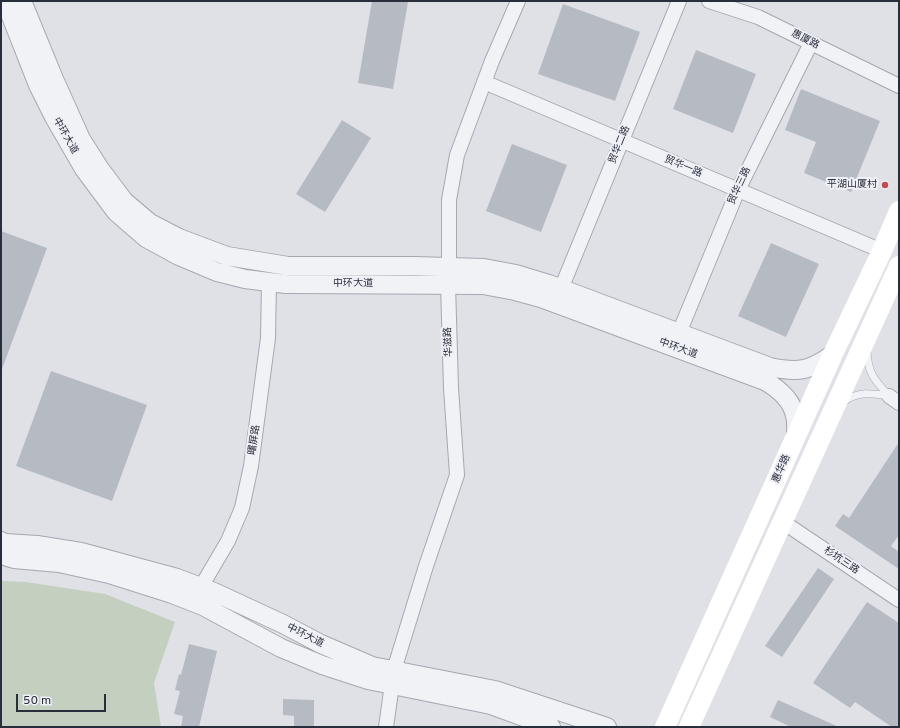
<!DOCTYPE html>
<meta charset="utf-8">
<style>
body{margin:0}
#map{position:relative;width:900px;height:728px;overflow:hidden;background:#dfe1e7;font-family:Overpass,sans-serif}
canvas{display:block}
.frame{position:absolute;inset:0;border:2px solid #292e3c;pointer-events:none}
.scale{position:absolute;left:16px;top:694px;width:90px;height:18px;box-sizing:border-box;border:2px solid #292e3c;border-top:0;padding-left:5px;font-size:12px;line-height:14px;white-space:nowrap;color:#292e3c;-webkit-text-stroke:3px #eef0f5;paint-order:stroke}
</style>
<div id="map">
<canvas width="900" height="728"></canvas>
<div class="frame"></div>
<div class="scale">50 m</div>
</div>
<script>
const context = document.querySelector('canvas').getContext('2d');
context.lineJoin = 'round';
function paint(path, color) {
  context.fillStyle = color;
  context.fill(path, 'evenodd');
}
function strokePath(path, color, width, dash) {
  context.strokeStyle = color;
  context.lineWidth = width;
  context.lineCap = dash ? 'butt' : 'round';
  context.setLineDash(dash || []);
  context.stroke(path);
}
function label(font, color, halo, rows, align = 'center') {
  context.font = font + ' Overpass,"Noto Sans SC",sans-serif';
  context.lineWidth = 4;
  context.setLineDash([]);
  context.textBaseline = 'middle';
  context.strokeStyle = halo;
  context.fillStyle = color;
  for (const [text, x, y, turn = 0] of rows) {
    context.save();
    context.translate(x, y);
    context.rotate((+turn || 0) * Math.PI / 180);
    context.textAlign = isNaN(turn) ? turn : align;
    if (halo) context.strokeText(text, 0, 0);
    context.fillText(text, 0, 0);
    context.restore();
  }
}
const green = new Path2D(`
 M 1,581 L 26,582 L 105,594 L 175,622 L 154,683 L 161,727 L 1,727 Z`);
const building = new Path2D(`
 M 372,1 L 408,2 L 393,89 L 358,83 Z
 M 563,4 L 640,32 L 615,101 L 538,74 Z
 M 696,50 L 756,74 L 733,133 L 673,109 Z
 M 801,89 L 880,121 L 851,192 L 804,173 L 816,142 L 785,130 Z
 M 342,120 L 371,138 L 325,212 L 296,194 Z
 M 512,144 L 567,165 L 541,232 L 486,211 Z
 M 1,231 L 47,248 L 2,369 L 1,369 Z
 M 771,243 L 819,264 L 786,337 L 738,316 Z
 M 51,371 L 147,405 L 112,501 L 16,466 Z
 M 899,442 L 899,535 L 891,546 L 899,552 L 899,569 L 835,526 L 843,514 L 849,518 Z
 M 818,568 L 834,579 L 782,657 L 765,646 Z
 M 867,602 L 899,623 L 899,727 L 892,727 L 855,702 L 850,708 L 813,683 Z
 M 189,644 L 217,651 L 199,727 L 181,727 L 183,716 L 174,714 L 180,691 L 175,690 L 179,674 L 181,675 Z
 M 283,699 L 314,700 L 314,727 L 294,727 L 294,716 L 283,715 Z
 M 778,700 L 839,727 L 791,727 L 770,717 Z`);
const service = new Path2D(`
 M 867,351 C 868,374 874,379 889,396
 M 843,402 C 858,391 871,393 889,396`);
const minor = new Path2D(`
 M 709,1 L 758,17 L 899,86
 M 484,82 L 882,251
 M 561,289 L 679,1
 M 679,333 L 738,190 L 811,43
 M 889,396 L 899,403
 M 783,522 L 899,600
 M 201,587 L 228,541 L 242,508 L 251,466 L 268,338 L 269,282
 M 386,727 L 394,670 L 426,566 L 457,475 L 451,388 L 448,284 L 449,267 L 449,200 L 457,155 L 492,61 L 518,1`);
const tertiary = new Path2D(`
 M 5,1 L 38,85 L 54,117 L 84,169 L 116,212 L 146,238 L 179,256 L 217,272 L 245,279 L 269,282 L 286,284 L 483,285 L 515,291 L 541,298 L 765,381 C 779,389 792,400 795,416 C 797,422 796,429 796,436
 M 22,1 L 54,79 L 81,139 L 100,169 L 124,201 L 150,223 L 179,238 L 227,256 L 288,266 L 414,266 L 484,268 L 516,274 L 549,284 L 770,367 C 798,373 810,371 833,354
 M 1,541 L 5,543 L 37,545 L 81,552 L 177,578 L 214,592 L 283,624 L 321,644 L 372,666 L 495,690 L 607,727
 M 1,555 L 14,559 L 59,563 L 109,574 L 172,594 L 203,606 L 281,648 L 322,665 L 368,680 L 491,705 L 551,727`);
const secondary = new Path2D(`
 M 665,727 L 833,354 L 882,251 L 899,211
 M 689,727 L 899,266`);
const markers = [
 [885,185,4,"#c34d51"]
];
const streetNames = [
 ["惠厦路",805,40,27],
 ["中环大道",65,136,60],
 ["贸华二路",620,145,-68],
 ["贸华一路",683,167,23],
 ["贸华三路",740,186,-65],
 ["中环大道",353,284],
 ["华滋路",449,342,-92],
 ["中环大道",678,349,20],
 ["曙屏路",255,440,-82],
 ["惠华路",782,469,-66],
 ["杉坑三路",841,561,34],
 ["中环大道",305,636,27]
];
const poiNames = [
 ["平湖山厦村",877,185]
];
paint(green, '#c3d0c0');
paint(building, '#b6bac3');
strokePath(service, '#a5a8b0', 8);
strokePath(minor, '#a5a8b0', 16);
strokePath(tertiary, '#a5a8b0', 20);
strokePath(service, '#f1f2f5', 7);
strokePath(minor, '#f1f2f5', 14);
strokePath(tertiary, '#f1f2f5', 18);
strokePath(secondary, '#fff', 20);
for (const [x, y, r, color] of markers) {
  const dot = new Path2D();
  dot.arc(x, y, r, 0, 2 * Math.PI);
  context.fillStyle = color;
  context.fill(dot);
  strokePath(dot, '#eef0f5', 1.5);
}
label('10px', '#292e3c', '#eef0f5', streetNames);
label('10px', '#292e3c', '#eef0f5', poiNames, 'right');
</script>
